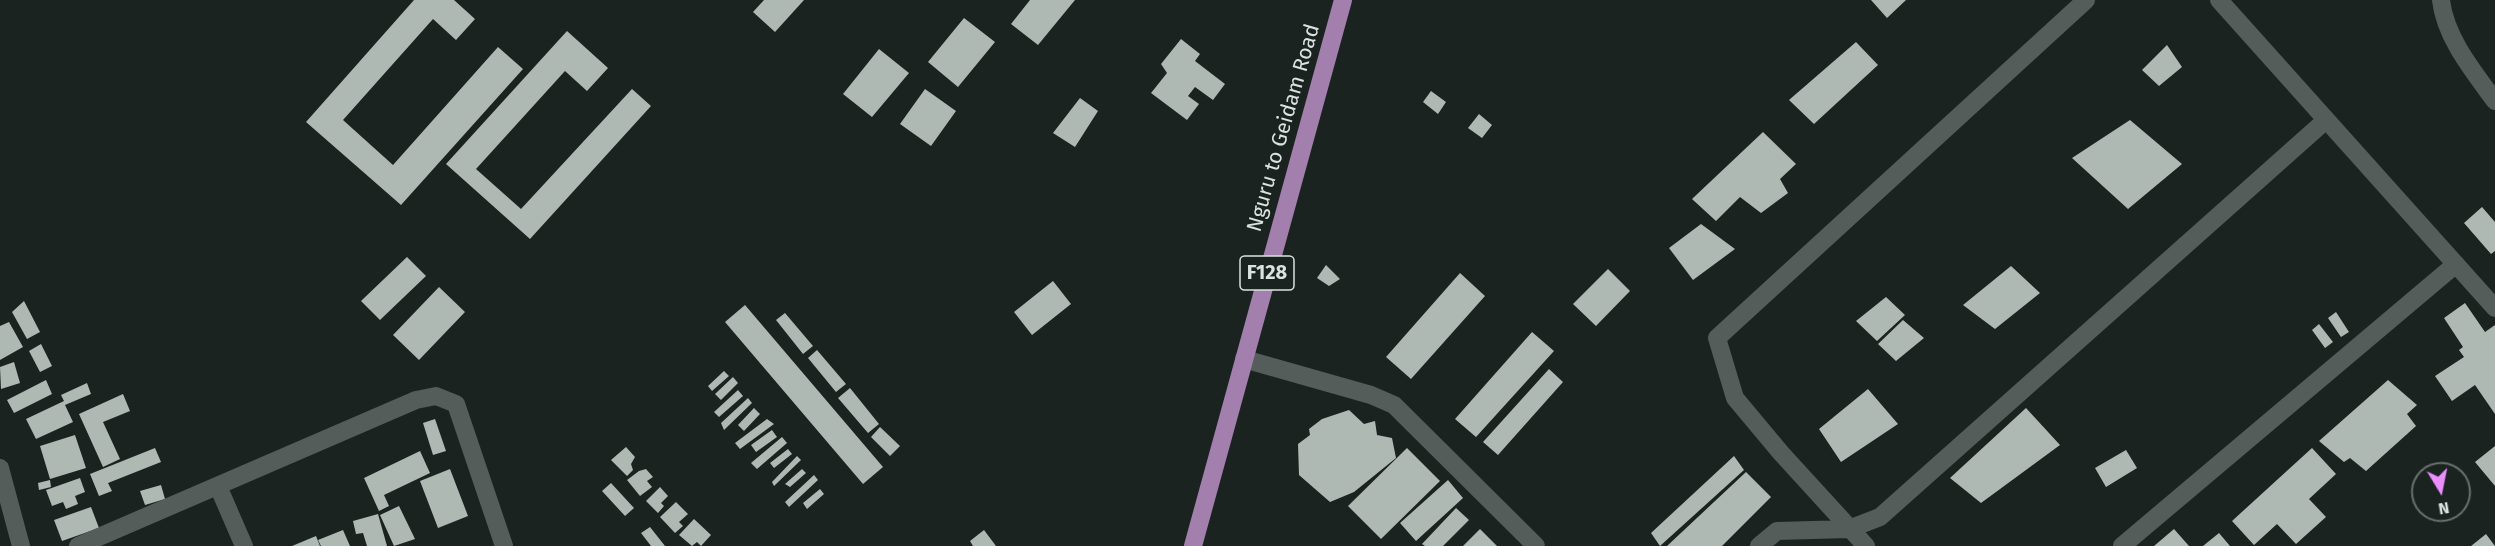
<!DOCTYPE html>
<style>
body{margin:0}
#map{position:relative;width:2495px;height:546px;overflow:hidden;background:#1b2320;font-family:"Fira Sans",sans-serif}
canvas{display:block}
.north{position:absolute;left:2411px;top:462px;width:60px;height:60px;box-sizing:border-box;background:#1b2320;border:2px solid #686f6c;border-radius:50%;rotate:170deg;font-size:16px;font-weight:700;line-height:24px;text-align:center;color:#dce2df}
.north::after{content:'';display:block;margin:auto;width:21px;height:27px;background:#ea8dfd;clip-path:polygon(50% 0,100% 100%,50% 72%,0 100%)}
</style>
<div id="map">
<canvas width="2495" height="546"></canvas>
<div class="north">N</div>
</div>
<script>
const context = document.querySelector('canvas').getContext('2d');
context.lineJoin = 'round';
function paint(path, color) {
  context.fillStyle = color;
  context.fill(path, 'evenodd');
}
function strokePath(path, color, width, dash) {
  context.strokeStyle = color;
  context.lineWidth = width;
  context.lineCap = dash ? 'butt' : 'round';
  context.setLineDash(dash || []);
  context.stroke(path);
}
function label(font, color, halo, rows, align = 'center') {
  context.font = font + ' "Fira Sans",sans-serif';
  context.lineWidth = 6;
  context.setLineDash([]);
  context.textBaseline = 'middle';
  context.strokeStyle = halo;
  context.fillStyle = color;
  for (const [text, x, y, turn = 0] of rows) {
    context.save();
    context.translate(x, y);
    context.rotate((+turn || 0) * Math.PI / 180);
    context.textAlign = isNaN(turn) ? turn : align;
    if (halo) context.strokeText(text, 0, 0);
    context.fillText(text, 0, 0);
    context.restore();
  }
}
const building = new Path2D(`
 M 414,0 L 454,0 L 475,19 L 456,40 L 433,19 L 343,120 L 393,165 L 498,47 L 523,69 L 401,205 L 306,122 Z
 M 764,0 L 804,0 L 775,32 L 753,12 Z
 M 1030,0 L 1075,0 L 1038,45 L 1011,24 Z
 M 1871,0 L 1906,0 L 1887,18 Z
 M 964,18 L 995,42 L 958,87 L 928,62 Z
 M 567,31 L 608,68 L 587,91 L 565,71 L 476,169 L 521,209 L 632,89 L 651,106 L 530,239 L 446,164 Z
 M 1181,39 L 1200,54 L 1195,61 L 1225,84 L 1213,100 L 1195,87 L 1188,96 L 1199,104 L 1187,120 L 1151,93 L 1167,73 L 1161,64 Z
 M 1856,42 L 1878,65 L 1814,124 L 1789,100 Z
 M 2167,45 L 2182,67 L 2159,86 L 2142,70 Z
 M 879,49 L 909,73 L 872,117 L 843,94 Z
 M 925,89 L 956,111 L 931,146 L 900,124 Z
 M 1431,91 L 1446,102 L 1438,114 L 1423,102 Z
 M 1080,98 L 1098,111 L 1075,147 L 1053,133 Z
 M 1479,114 L 1492,125 L 1482,138 L 1468,128 Z
 M 2130,120 L 2182,164 L 2128,209 L 2072,158 Z
 M 1763,132 L 1796,164 L 1780,179 L 1788,193 L 1761,213 L 1740,197 L 1716,221 L 1692,199 Z
 M 2482,207 L 2495,222 L 2495,251 L 2491,254 L 2464,223 Z
 M 1701,224 L 1735,249 L 1693,280 L 1669,248 Z
 M 407,257 L 426,276 L 380,320 L 361,301 Z
 M 1326,265 L 1340,279 L 1329,286 L 1317,278 Z
 M 2011,266 L 2040,293 L 1995,329 L 1963,305 Z
 M 1608,269 L 1630,291 L 1596,326 L 1573,304 Z
 M 1460,273 L 1485,296 L 1411,379 L 1386,357 Z
 M 1053,281 L 1071,304 L 1032,335 L 1014,312 Z
 M 439,287 L 465,312 L 419,360 L 393,335 Z
 M 1886,297 L 1905,315 L 1877,341 L 1856,321 Z
 M 24,301 L 40,332 L 27,339 L 12,312 Z
 M 2465,303 L 2485,332 L 2495,325 L 2495,414 L 2475,385 L 2452,401 L 2435,376 L 2464,357 L 2459,350 L 2463,347 L 2444,318 Z
 M 745,305 L 883,467 L 863,484 L 725,322 Z
 M 2336,312 L 2349,332 L 2341,337 L 2328,318 Z
 M 785,313 L 813,346 L 803,354 L 776,320 Z
 M 1903,320 L 1924,338 L 1896,361 L 1878,344 Z
 M 9,322 L 23,347 L 0,360 L 0,326 Z
 M 2319,324 L 2333,342 L 2325,348 L 2312,330 Z
 M 1532,332 L 1554,351 L 1476,437 L 1455,419 Z
 M 41,344 L 52,366 L 40,372 L 29,351 Z
 M 817,350 L 846,384 L 836,392 L 808,358 Z
 M 14,362 L 20,383 L 1,389 L 0,367 Z
 M 1549,369 L 1563,382 L 1498,455 L 1483,442 Z
 M 724,371 L 729,376 L 712,391 L 708,386 Z
 M 733,377 L 738,383 L 721,400 L 715,394 Z
 M 46,380 L 52,394 L 14,413 L 7,400 Z
 M 2388,380 L 2417,405 L 2407,414 L 2416,426 L 2366,471 L 2350,458 L 2344,462 L 2319,441 Z
 M 87,383 L 91,394 L 65,405 L 73,422 L 36,439 L 26,419 L 64,401 L 61,395 Z
 M 850,388 L 879,424 L 868,433 L 838,398 Z
 M 1868,389 L 1898,424 L 1841,462 L 1819,429 Z
 M 738,390 L 743,396 L 719,417 L 714,412 Z
 M 123,394 L 130,411 L 103,422 L 120,459 L 103,467 L 79,414 Z
 M 748,398 L 752,403 L 724,430 L 721,423 Z
 M 754,408 L 760,414 L 744,431 L 738,425 Z
 M 2026,408 L 2060,445 L 1981,503 L 1950,478 Z
 M 1349,410 L 1364,424 L 1375,421 L 1377,435 L 1392,438 L 1396,458 L 1354,492 L 1330,502 L 1299,475 L 1298,444 L 1310,435 L 1309,429 L 1322,419 Z
 M 435,419 L 446,451 L 433,455 L 423,423 Z
 M 767,419 L 774,424 L 740,449 L 735,443 Z
 M 880,427 L 900,446 L 890,456 L 871,437 Z
 M 772,430 L 777,437 L 756,452 L 751,445 Z
 M 75,435 L 86,468 L 50,479 L 40,446 Z
 M 782,437 L 787,443 L 757,469 L 751,463 Z
 M 2495,446 L 2495,486 L 2475,462 Z
 M 626,447 L 635,457 L 631,464 L 633,470 L 627,476 L 611,460 Z
 M 155,448 L 161,462 L 108,483 L 112,491 L 99,496 L 90,474 Z
 M 1407,448 L 1440,481 L 1381,539 L 1348,506 Z
 M 2312,448 L 2336,474 L 2309,499 L 2326,517 L 2296,544 L 2277,524 L 2254,545 L 2232,521 Z
 M 788,449 L 792,454 L 774,468 L 770,463 Z
 M 2126,450 L 2137,468 L 2106,487 L 2095,468 Z
 M 420,451 L 430,473 L 384,495 L 389,506 L 379,511 L 364,478 Z
 M 797,456 L 801,460 L 774,486 L 772,482 Z
 M 1734,456 L 1744,470 L 1660,546 L 1651,533 Z
 M 450,469 L 468,516 L 438,528 L 420,481 Z
 M 646,469 L 653,477 L 647,481 L 652,487 L 640,496 L 627,480 L 639,471 Z
 M 802,469 L 806,473 L 790,487 L 785,484 Z
 M 1746,472 L 1771,497 L 1722,546 L 1667,546 Z
 M 814,475 L 818,480 L 789,507 L 785,502 Z
 M 80,478 L 85,492 L 75,496 L 78,504 L 66,509 L 63,502 L 52,506 L 46,490 Z
 M 50,480 L 51,487 L 39,490 L 38,483 Z
 M 1448,480 L 1463,498 L 1416,541 L 1400,523 Z
 M 611,483 L 634,508 L 625,516 L 602,491 Z
 M 161,485 L 165,499 L 145,505 L 140,491 Z
 M 660,487 L 668,496 L 661,503 L 664,506 L 658,513 L 646,501 Z
 M 820,489 L 824,494 L 807,509 L 803,503 Z
 M 676,502 L 688,514 L 679,522 L 683,526 L 675,533 L 660,517 Z
 M 399,506 L 415,539 L 394,546 L 380,515 Z
 M 91,507 L 99,528 L 62,541 L 54,520 Z
 M 1456,508 L 1469,520 L 1443,546 L 1425,546 L 1422,544 Z
 M 378,514 L 387,546 L 367,546 L 363,533 L 356,534 L 353,521 Z
 M 694,519 L 711,535 L 701,546 L 697,542 L 692,546 L 679,535 Z
 M 650,527 L 665,546 L 651,546 L 641,533 Z
 M 1480,529 L 1497,546 L 1463,546 Z
 M 2174,529 L 2189,546 L 2154,546 Z
 M 343,530 L 350,546 L 321,546 L 318,540 Z
 M 984,530 L 996,546 L 973,546 L 970,541 Z
 M 2219,533 L 2230,546 L 2203,546 Z
 M 2486,534 L 2495,546 L 2471,546 Z
 M 316,536 L 320,546 L 292,546 Z`);
const minor = new Path2D(`
 M 2219,0 L 2495,308
 M 2441,0 C 2445,37 2473,71 2495,101
 M 1244,359 L 1371,395 L 1394,405 L 1536,546
 M 0,468 L 21,546
 M 218,486 L 244,546
 M 78,546 L 416,400 L 436,396 L 456,404 L 504,546
 M 1759,546 L 1777,531 L 1849,529 L 1880,517 L 2326,120
 M 1866,546 L 1781,453 L 1735,398 L 1717,338 L 2086,0
 M 2122,546 L 2456,264`);
const major = new Path2D(`
 M 1193,546 L 1343,0`);
const shields = [
 [1267,273,54]
];
const shieldNames = [
 ["F128",1267,273]
];
const streetNames = [
 ["Nguru to Geidam Road",1284,128,-74]
];
paint(building, '#aeb9b4');
strokePath(minor, '#545d59', 18);
strokePath(major, '#a27fac', 18);
for (const [x, y, w] of shields) {
  const box = new Path2D();
  box.roundRect(x - w / 2, y - 17, w, 34, 4.5);
  context.fillStyle = '#1b2320';
  context.fill(box);
  strokePath(box, '#dce2df', 1.5);
}
label('bold 20px', '#dce2df', null, shieldNames);
label('21px', '#dce2df', '#1b2320', streetNames);
</script>
